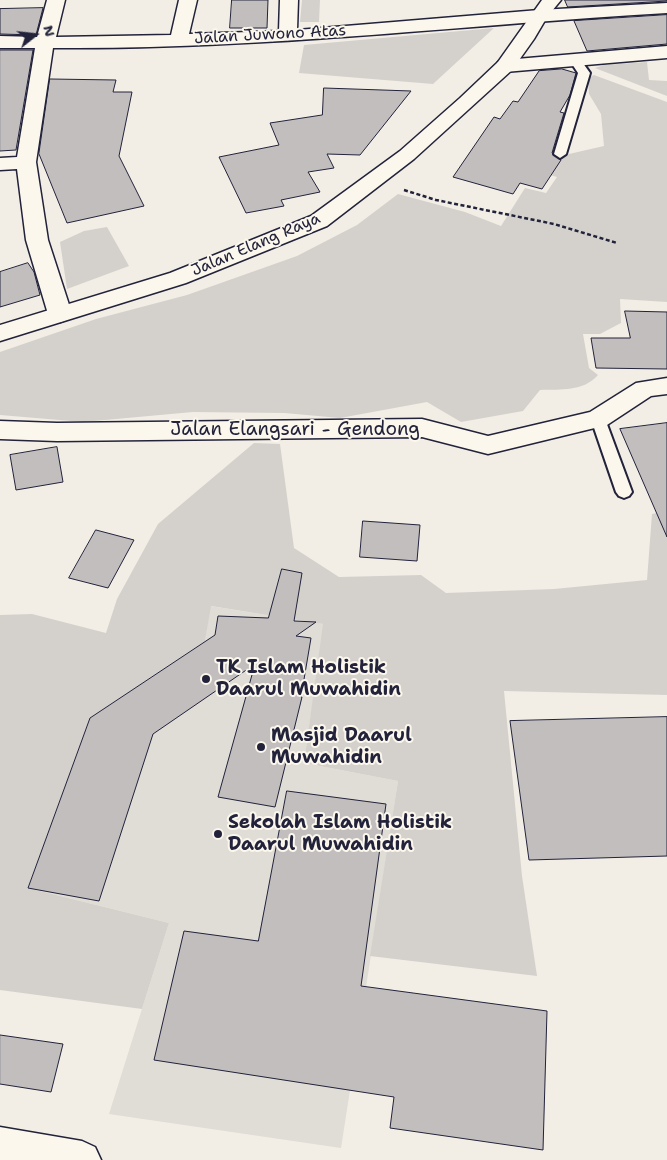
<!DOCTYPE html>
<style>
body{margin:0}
#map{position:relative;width:667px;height:1160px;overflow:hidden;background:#f2eee5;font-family:"Shantell Sans",sans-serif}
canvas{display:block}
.north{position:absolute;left:10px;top:10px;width:50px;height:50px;-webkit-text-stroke:4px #fbf7ec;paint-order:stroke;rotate:74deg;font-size:14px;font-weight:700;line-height:20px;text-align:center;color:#22223b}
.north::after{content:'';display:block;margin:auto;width:18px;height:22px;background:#22223b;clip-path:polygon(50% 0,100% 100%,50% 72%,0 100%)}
</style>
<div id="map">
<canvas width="667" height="1160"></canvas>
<div class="north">N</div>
</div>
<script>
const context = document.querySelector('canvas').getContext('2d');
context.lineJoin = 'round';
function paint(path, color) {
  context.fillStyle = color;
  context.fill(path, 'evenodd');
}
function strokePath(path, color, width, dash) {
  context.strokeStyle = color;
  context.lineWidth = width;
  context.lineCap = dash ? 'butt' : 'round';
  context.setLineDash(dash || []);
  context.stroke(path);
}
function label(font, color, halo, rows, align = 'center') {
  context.font = font + ' "Shantell Sans",sans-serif';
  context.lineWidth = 4;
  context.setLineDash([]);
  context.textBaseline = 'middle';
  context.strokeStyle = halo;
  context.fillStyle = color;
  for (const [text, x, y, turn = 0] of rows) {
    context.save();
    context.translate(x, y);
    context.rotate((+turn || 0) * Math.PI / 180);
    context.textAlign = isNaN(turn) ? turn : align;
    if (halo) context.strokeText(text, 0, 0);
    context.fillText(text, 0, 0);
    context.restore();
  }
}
const built = new Path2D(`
 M 210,606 L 324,624 L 304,763 L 398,781 L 341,1148 L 109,1114 L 169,923 L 28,888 L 90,718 L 205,641 Z`);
const green = new Path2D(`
 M 302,0 L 320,0 L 319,22 L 300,22 Z
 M 494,28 L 433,84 L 299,73 L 304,45 Z
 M 647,62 L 649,80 L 667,81 L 667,96 L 595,68 L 604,65 Z
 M 594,75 L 667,102 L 667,302 L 620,299 L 621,323 L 600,334 L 583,334 L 589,368 L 598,375 C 583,392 561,389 540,390 L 523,411 L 461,422 L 427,402 L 340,418 L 284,413 L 193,412 L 83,422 L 0,415 L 0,352 L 96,319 L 187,295 L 297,256 L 357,225 L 398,194 L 465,212 L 501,226 L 525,188 L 546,193 L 557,177 L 540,172 L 569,154 L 604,146 L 601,114 L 589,94 L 588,78 Z
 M 107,227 L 129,266 L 67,289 L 60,242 L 84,231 Z
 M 254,443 L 280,444 L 294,548 L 339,577 L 421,575 L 446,593 L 554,589 L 647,580 L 652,514 L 667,511 L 667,695 L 504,691 L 522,876 L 537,976 L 370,956 L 398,781 L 304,763 L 323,624 L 211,606 L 205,641 L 90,718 L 28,888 L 169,923 L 142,1009 L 0,990 L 0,615 L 32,614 L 106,633 L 117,599 L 158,524 Z`);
const building = new Path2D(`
 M 232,0 L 268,0 L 267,28 L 230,28 Z
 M 565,0 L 667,0 L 667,1 L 568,7 Z
 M 43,8 L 36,35 L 0,34 L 0,9 Z
 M 667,15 L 667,44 L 587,51 L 574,21 Z
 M 0,50 L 33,50 L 16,150 L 0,151 Z
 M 562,69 L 576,73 L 570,95 L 560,112 L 564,113 L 552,153 L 561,160 L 542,189 L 520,183 L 513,194 L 453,177 L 494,117 L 500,119 L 513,101 L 518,102 L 539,71 Z
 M 50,79 L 116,80 L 113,92 L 132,92 L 119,156 L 144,206 L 67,223 L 39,154 Z
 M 324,88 L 411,91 L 360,155 L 327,154 L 334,168 L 308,172 L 320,192 L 281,200 L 284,206 L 246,213 L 219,157 L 279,145 L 270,123 L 322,115 Z
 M 28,263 L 34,272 L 40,295 L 0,307 L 0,272 Z
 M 625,311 L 667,312 L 667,369 L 596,368 L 591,338 L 630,338 Z
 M 667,423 L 667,537 L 620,429 Z
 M 57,447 L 63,482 L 16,490 L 10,455 Z
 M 363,521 L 420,525 L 417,561 L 360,557 Z
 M 96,530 L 134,540 L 108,588 L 69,578 Z
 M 282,569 L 302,573 L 294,621 L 316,622 L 296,636 L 311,638 L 301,697 L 302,697 L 275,807 L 218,797 L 255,664 L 153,734 L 99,901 L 28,888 L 90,718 L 215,635 L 218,616 L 268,618 Z
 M 667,717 L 667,856 L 529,860 L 510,721 Z
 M 287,791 L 386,804 L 361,986 L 547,1011 L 543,1150 L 390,1128 L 394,1097 L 154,1060 L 184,931 L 258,941 Z
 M 0,1035 L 63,1044 L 51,1092 L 0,1084 Z`);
const path = new Path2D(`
 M 404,190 L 436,200 L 554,224 L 617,243`);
const service = new Path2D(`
 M 576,58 L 580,59 L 590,73 L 566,154 L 560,158 L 554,154 L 578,73 L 570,61 Z
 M 598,414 L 603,415 L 605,419 L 632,492 L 629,496 L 624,498 L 619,496 L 616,492 L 591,419 L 593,415 Z`);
const minor = new Path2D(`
 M 47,0 L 65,0 L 56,37 L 171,35 L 179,0 L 197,0 L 189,34 L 279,31 L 280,0 L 298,0 L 297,30 L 539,10 L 667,3 L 667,13 C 462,25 258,50 53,48 L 36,162 L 48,240 L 72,314 L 68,319 L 60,322 L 52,319 L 48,314 L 26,240 L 17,169 L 0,170 L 0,158 L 17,157 L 35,48 L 0,48 L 0,36 L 37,37 Z
 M 667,46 L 667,58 L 505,72 L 498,70 L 496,66 L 498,62 L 505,60 Z
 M 667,378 L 667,394 L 651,396 L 607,425 L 488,454 L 422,437 L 57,441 L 0,439 L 0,421 L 57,423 L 422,419 L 488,436 L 590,412 L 636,383 Z`);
const secondary = new Path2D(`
 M 542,0 L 561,0 L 547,17 L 534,39 L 512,70 L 414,159 L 327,226 L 186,283 L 0,341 L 0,325 L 170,273 L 311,216 L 400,151 L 460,98 L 498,62 Z
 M 0,1127 L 82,1141 L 95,1147 L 101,1160 L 0,1160 Z`);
const markers = [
 [206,679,5,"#22223b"],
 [261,747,5,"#22223b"],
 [218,834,5,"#22223b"]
];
const farStreetnames = [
 ["Jalan Juwono Atas",270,35,-3],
 ["Jalan Elang Raya",256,245,-23]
];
const streetNames = [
 ["Jalan Elangsari - Gendong",295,430]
];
const poiNames = [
 ["TK Islam Holistik",216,668],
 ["Daarul Muwahidin",216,690],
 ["Masjid Daarul",271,736],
 ["Muwahidin",271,758],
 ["Sekolah Islam Holistik",228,823],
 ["Daarul Muwahidin",228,845]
];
paint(built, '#e0dcd6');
paint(green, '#d4d1cc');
paint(building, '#c2bebe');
strokePath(building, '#22223b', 1);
strokePath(service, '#22223b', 4);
strokePath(minor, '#22223b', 3);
strokePath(secondary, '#22223b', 3);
strokePath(path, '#22223b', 2.5, [4, 2.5]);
paint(service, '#fbf7ec');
paint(minor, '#fbf7ec');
paint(secondary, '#fbf7ec');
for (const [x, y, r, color] of markers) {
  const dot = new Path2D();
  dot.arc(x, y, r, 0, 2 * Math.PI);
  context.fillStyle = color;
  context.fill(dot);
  strokePath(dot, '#fbf7ec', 2);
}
label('16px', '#22223b', '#fbf7ec', farStreetnames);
label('19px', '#22223b', '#fbf7ec', streetNames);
label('bold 19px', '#22223b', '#fbf7ec', poiNames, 'left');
</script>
